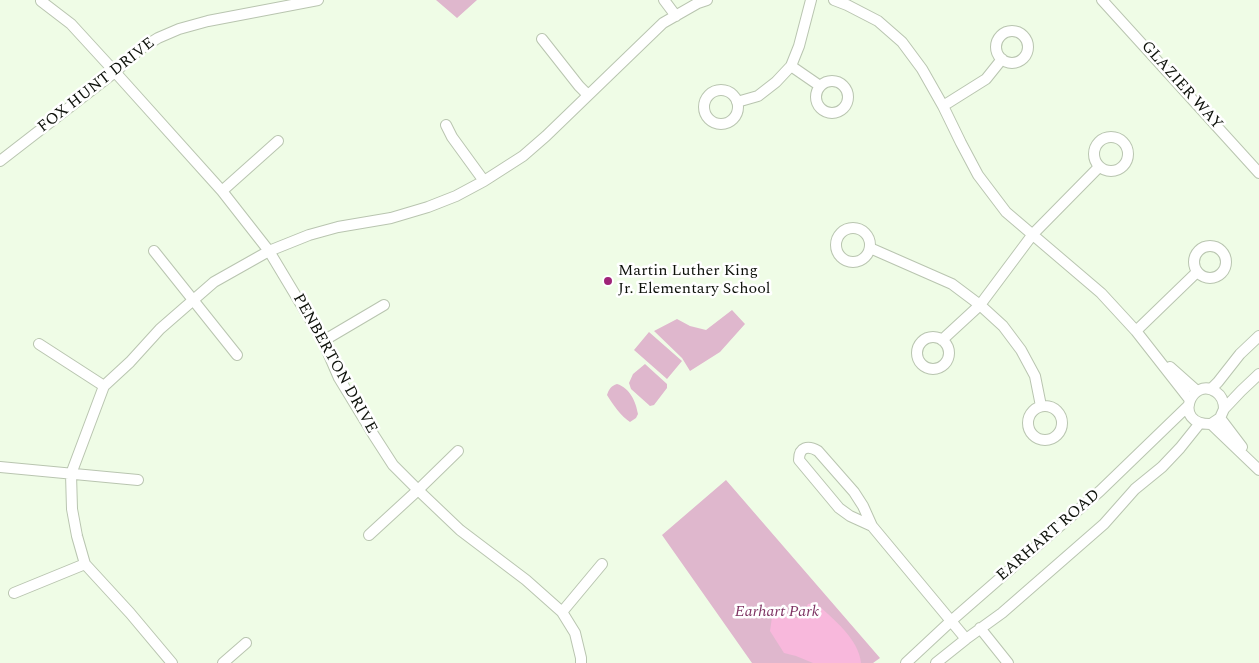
<!DOCTYPE html>
<style>
body{margin:0}
canvas{display:block;background:#effce6}
</style>
<canvas width="1259" height="663"></canvas>
<script>
const context = document.querySelector('canvas').getContext('2d');
context.lineJoin = 'round';
function paint(path, color) {
  context.fillStyle = color;
  context.fill(path, 'evenodd');
}
function strokePath(path, color, width, dash) {
  context.strokeStyle = color;
  context.lineWidth = width;
  context.lineCap = dash ? 'butt' : 'round';
  context.setLineDash(dash || []);
  context.stroke(path);
}
function label(font, color, halo, rows, align = 'center') {
  context.font = font + ' Spectral,serif';
  context.lineWidth = 5;
  context.setLineDash([]);
  context.textBaseline = 'middle';
  context.strokeStyle = halo;
  context.fillStyle = color;
  for (const [text, x, y, turn = 0] of rows) {
    context.save();
    context.translate(x, y);
    context.rotate((+turn || 0) * Math.PI / 180);
    context.textAlign = isNaN(turn) ? turn : align;
    if (halo) context.strokeText(text, 0, 0);
    context.fillText(text, 0, 0);
    context.restore();
  }
}
const green = new Path2D(`
 M 436,0 L 477,0 L 457,18 Z
 M 732,310 L 745,324 L 720,352 L 690,371 L 682,358 L 654,331 L 677,319 L 690,326 L 706,330 Z
 M 649,332 L 682,361 L 667,379 L 634,350 Z
 M 645,364 L 667,384 L 667,388 L 654,405 L 650,406 L 631,389 L 629,383 L 633,374 Z
 M 617,384 C 630,388 636,402 638,414 L 636,418 L 630,422 C 621,416 613,405 607,395 C 609,389 611,386 617,384 Z
 M 726,480 L 880,658 L 873,663 L 752,663 L 662,535 Z`);
const water = new Path2D(`
 M 816,603 C 833,619 859,639 861,663 L 813,663 L 796,656 L 784,653 L 770,631 L 772,617 L 781,611 L 788,618 L 798,618 L 804,611 L 808,604 Z`);
const minor = new Path2D(`
 M 664,0 L 676,16
 M 834,0 L 847,5 L 878,21 L 902,42 L 922,69 L 943,106 L 961,143 L 978,175 L 1006,212 L 1101,293 L 1136,331 L 1190,400
 M 1102,0 L 1259,173
 M 41,1 L 71,24 L 115,72 L 222,191 L 269,251 L 323,341 L 339,378 L 373,434 L 393,465 L 418,490 L 460,530 L 526,580 L 562,612 L 575,633 L 581,658 L 581,663
 M996 47a16 16 0 1 1 32 0a16 16 0 1 1-32 0Z
 M 542,39 L 579,86 L 588,95
 M 791,66 L 820,86
 M816 97a16 16 0 1 1 32 0a16 16 0 1 1-32 0Z
 M704 107a17 17 0 1 1 34 0a17 17 0 1 1-34 0Z
 M 737,102 L 758,96 L 776,82 L 791,66 L 799,46 L 811,0
 M 943,106 L 986,79 L 1002,59
 M 446,125 L 452,137 L 484,181
 M1094 154a17 17 0 1 1 34 0a17 17 0 1 1-34 0Z
 M 0,161 L 115,72 L 139,50 L 158,38 L 179,29 L 208,21 L 318,0
 M 222,191 L 278,141
 M836 245a17 17 0 1 1 34 0a17 17 0 1 1-34 0Z
 M1194 262a16 16 0 1 1 32 0a16 16 0 1 1-32 0Z
 M 870,248 L 952,284 L 980,305 L 1003,326 L 1021,350 L 1035,376 L 1041,406
 M 154,251 L 237,355
 M 1136,331 L 1197,272
 M917 353a16 16 0 1 1 32 0a16 16 0 1 1-32 0Z
 M 942,340 L 980,305 L 1033,234 L 1099,167
 M 323,341 L 384,305
 M 39,344 L 104,386
 M 1170,367 L 1197,391
 M 1211,389 L 1218,382 L 1240,354 L 1259,336
 M1028 423a17 17 0 1 1 34 0a17 17 0 1 1-34 0Z
 M 1224,409 C 1224,403 1222,396 1216,392 C 1192,375 1171,425 1211,424 L 1220,418 L 1224,409 L 1241,391 L 1259,374
 M 1220,418 L 1242,447
 M 1211,424 L 1259,470
 M 0,467 L 138,480
 M 872,526 L 850,516 L 839,508 L 799,460 C 799,447 808,445 818,451 L 854,492 L 863,506 L 872,526 L 966,639
 M 369,535 L 418,490 L 458,451
 M 14,593 L 85,564
 M 562,612 L 602,564
 M 980,628 L 1008,663
 M 172,663 L 130,613 L 85,564 L 77,536 L 72,509 L 71,474 L 104,386 L 130,362 L 160,329 L 214,282 L 269,251 L 309,235 L 338,227 L 391,218 L 428,207 L 456,196 L 484,181 L 523,156 L 546,136 L 663,23 L 698,3 L 707,0
 M 223,663 L 246,643
 M 906,663 L 951,621 L 1100,491 L 1189,405
 M 936,663 L 966,639 L 1002,613 L 1104,524 L 1135,489 L 1162,467 L 1180,448 L 1200,423`);
const markers = [
 [608,281,5,"#9f2378"]
];
const streetNames = [
 ["FOX HUNT DRIVE",97,86,-38],
 ["GLAZIER WAY",1181,86,48],
 ["PENBERTON DRIVE",334,364,61],
 ["EARHART ROAD",1049,536,-41]
];
const poiNames = [
 ["Martin Luther King",618,272],
 ["Jr. Elementary School",618,290]
];
const parkNames = [
 ["Earhart Park",777,613]
];
paint(green, '#dfb7cd');
paint(water, '#f8b8dc');
strokePath(minor, '#b9c5b0', 12);
strokePath(minor, '#fff', 10);
for (const [x, y, r, color] of markers) {
  const dot = new Path2D();
  dot.arc(x, y, r, 0, 2 * Math.PI);
  context.fillStyle = color;
  context.fill(dot);
  strokePath(dot, '#fff', 2);
}
label('16px', '#0d110a', '#fff', streetNames);
label('16px', '#0d110a', '#fff', poiNames, 'left');
label('italic 16px', '#7f3564', '#fff', parkNames);
</script>
